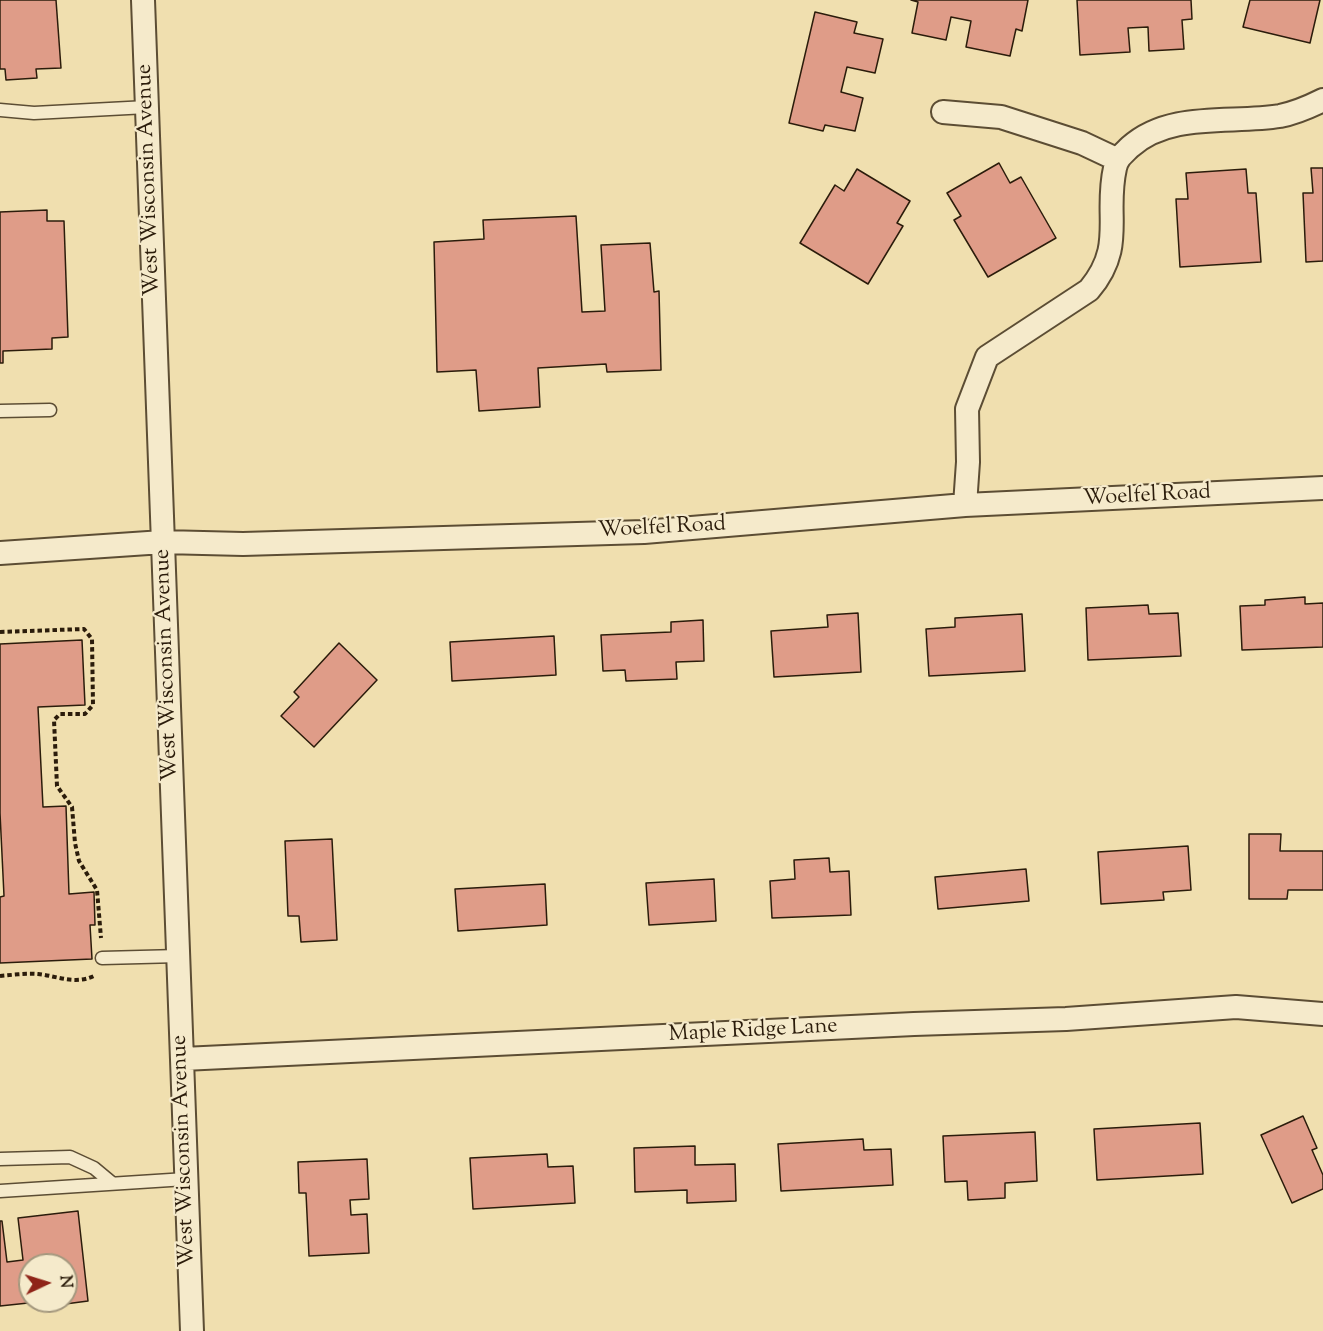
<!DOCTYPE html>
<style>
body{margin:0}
#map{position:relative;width:1323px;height:1331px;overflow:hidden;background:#f0dfaf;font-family:"Sorts Mill Goudy",serif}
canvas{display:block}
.north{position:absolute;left:18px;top:1253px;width:60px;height:60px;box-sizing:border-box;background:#f5eacb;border:2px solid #a4987e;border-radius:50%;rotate:86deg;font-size:16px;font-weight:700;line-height:24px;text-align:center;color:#2b1c0b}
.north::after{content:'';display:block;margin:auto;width:21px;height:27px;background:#8f2418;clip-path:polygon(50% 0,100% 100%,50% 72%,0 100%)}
</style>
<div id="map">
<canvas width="1323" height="1331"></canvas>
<div class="north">N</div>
</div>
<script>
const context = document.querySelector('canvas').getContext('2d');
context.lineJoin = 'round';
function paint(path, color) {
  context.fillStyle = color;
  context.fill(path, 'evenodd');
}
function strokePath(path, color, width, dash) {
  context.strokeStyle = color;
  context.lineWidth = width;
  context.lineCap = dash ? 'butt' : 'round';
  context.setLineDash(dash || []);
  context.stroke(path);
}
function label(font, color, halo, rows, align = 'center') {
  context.font = font + ' "Sorts Mill Goudy",serif';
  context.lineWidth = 4.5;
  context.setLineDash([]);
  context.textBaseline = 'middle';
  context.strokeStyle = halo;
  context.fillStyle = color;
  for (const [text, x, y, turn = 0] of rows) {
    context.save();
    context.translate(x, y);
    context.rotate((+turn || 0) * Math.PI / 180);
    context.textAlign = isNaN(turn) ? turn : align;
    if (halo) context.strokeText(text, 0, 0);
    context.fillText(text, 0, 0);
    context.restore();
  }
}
const building = new Path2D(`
 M 0,0 L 56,0 L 61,68 L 36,69 L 37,78 L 6,80 L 5,69 L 0,69 Z
 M 911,0 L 1028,0 L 1022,31 L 1016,29 L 1010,56 L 966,47 L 971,21 L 951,17 L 946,40 L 912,33 L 918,2 Z
 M 1077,0 L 1191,0 L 1192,19 L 1182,20 L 1184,49 L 1149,51 L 1148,27 L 1128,28 L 1130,52 L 1080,55 Z
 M 1250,0 L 1320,0 L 1310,43 L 1243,27 Z
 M 815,12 L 857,22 L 854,33 L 883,39 L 875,73 L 847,67 L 841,92 L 863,98 L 855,131 L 825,125 L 823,131 L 789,123 Z
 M 999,163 L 1010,183 L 1021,177 L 1056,238 L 988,277 L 954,220 L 961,216 L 947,193 Z
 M 1311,168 L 1323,168 L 1323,261 L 1306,262 L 1303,193 L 1313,193 Z
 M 857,169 L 910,201 L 897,223 L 903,226 L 868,284 L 800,243 L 835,185 L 844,191 Z
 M 1246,169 L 1248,193 L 1256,193 L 1261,262 L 1180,267 L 1176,199 L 1188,199 L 1186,173 Z
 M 47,210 L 47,221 L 64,221 L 68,337 L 52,338 L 52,349 L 3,351 L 3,363 L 0,363 L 0,212 Z
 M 576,216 L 582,312 L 605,311 L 601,245 L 650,243 L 654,292 L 659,291 L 661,370 L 607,372 L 606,364 L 538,368 L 540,407 L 479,411 L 476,370 L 437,372 L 434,242 L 484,239 L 483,220 Z
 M 1305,597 L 1305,604 L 1323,603 L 1323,647 L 1242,650 L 1240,606 L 1265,605 L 1265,600 Z
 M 1148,605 L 1149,614 L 1178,613 L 1181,656 L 1088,660 L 1086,608 Z
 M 858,613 L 861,672 L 774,677 L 771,631 L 828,627 L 827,615 Z
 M 1022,614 L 1025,671 L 929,676 L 926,629 L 955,627 L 955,618 Z
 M 703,620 L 704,661 L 676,662 L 677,679 L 626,681 L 625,670 L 603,671 L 601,635 L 671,632 L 671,622 Z
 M 554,636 L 556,675 L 452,681 L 450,642 Z
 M 82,640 L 85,705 L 38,707 L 43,807 L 66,806 L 69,894 L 94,892 L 95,925 L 90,925 L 92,959 L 0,963 L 0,897 L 4,896 L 0,813 L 0,644 Z
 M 339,643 L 377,680 L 314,747 L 281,716 L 299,697 L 294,692 Z
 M 1249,834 L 1281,834 L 1280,851 L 1323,851 L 1323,890 L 1288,890 L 1287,899 L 1249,899 Z
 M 332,839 L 337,940 L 301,942 L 299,916 L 288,916 L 285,841 Z
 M 1188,846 L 1191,890 L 1163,892 L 1164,900 L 1101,904 L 1098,852 Z
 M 829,858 L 830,872 L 849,871 L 851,915 L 772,918 L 770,881 L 795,879 L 794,860 Z
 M 1026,869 L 1029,901 L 938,909 L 935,877 Z
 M 714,879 L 716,921 L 649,925 L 646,883 Z
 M 545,884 L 547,925 L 458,931 L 455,889 Z
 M 1303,1116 L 1317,1148 L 1312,1150 L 1323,1175 L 1323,1189 L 1292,1203 L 1261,1135 Z
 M 1200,1123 L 1203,1174 L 1097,1180 L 1094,1129 Z
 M 1035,1132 L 1037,1181 L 1005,1183 L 1005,1198 L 968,1200 L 967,1181 L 945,1182 L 943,1136 Z
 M 863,1139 L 864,1150 L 891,1149 L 893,1185 L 781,1191 L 778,1144 Z
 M 695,1146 L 695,1165 L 735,1164 L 736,1201 L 687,1203 L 687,1190 L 635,1192 L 634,1148 Z
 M 547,1154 L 548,1167 L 573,1166 L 575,1203 L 473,1209 L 470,1158 Z
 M 367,1159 L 369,1199 L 350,1200 L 351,1215 L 367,1214 L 369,1253 L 309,1256 L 306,1193 L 299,1193 L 298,1162 Z
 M 78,1211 L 88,1301 L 50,1306 L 49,1301 L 66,1301 L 66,1265 L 30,1265 L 30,1301 L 47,1301 L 0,1306 L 0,1221 L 2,1221 L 7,1262 L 23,1260 L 18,1218 Z`);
const path = new Path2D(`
 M 0,632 L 84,629 L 92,639 L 93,705 L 85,714 L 60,714 L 54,720 L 57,786 L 72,807 L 75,843 L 79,861 L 97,890 L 101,938
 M 0,976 C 12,975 26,973 38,974 C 57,976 75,985 94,976`);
const service = new Path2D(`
 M 0,110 L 34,113 L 147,107
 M 0,411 L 50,410
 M 102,958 L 179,956
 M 0,1159 L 70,1157 L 94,1168 L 112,1183
 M 0,1191 L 186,1179`);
const minor = new Path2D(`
 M 143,0 L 192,1331
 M 943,112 L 1001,117 L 1082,143 L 1116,159
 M 965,505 L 968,462 L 967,409 L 987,357 L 1089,290 C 1126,246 1104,216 1115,168 C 1117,158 1123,154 1130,147 C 1170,111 1231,124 1280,116 C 1295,113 1309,107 1323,100
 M 0,553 L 163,542 L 243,544 L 644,532 L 965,505 L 1323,488
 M 183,1059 L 914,1024 L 1066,1019 L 1236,1007 L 1323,1014`);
const streetNames = [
 ["West Wisconsin Avenue",150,180,-92],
 ["Woelfel Road",1147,497,-3],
 ["Woelfel Road",662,529,-3],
 ["West Wisconsin Avenue",168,665,-92],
 ["Maple Ridge Lane",753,1032,-3],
 ["West Wisconsin Avenue",185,1151,-92]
];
paint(building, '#df9c88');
strokePath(building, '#2b1c0b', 1.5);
strokePath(service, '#5c4d34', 15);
strokePath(minor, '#5c4d34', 26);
strokePath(path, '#2b1c0b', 4, [4.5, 3]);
strokePath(service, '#f5eacb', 12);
strokePath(minor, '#f5eacb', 22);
label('22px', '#2b1c0b', '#f5eacb', streetNames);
</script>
